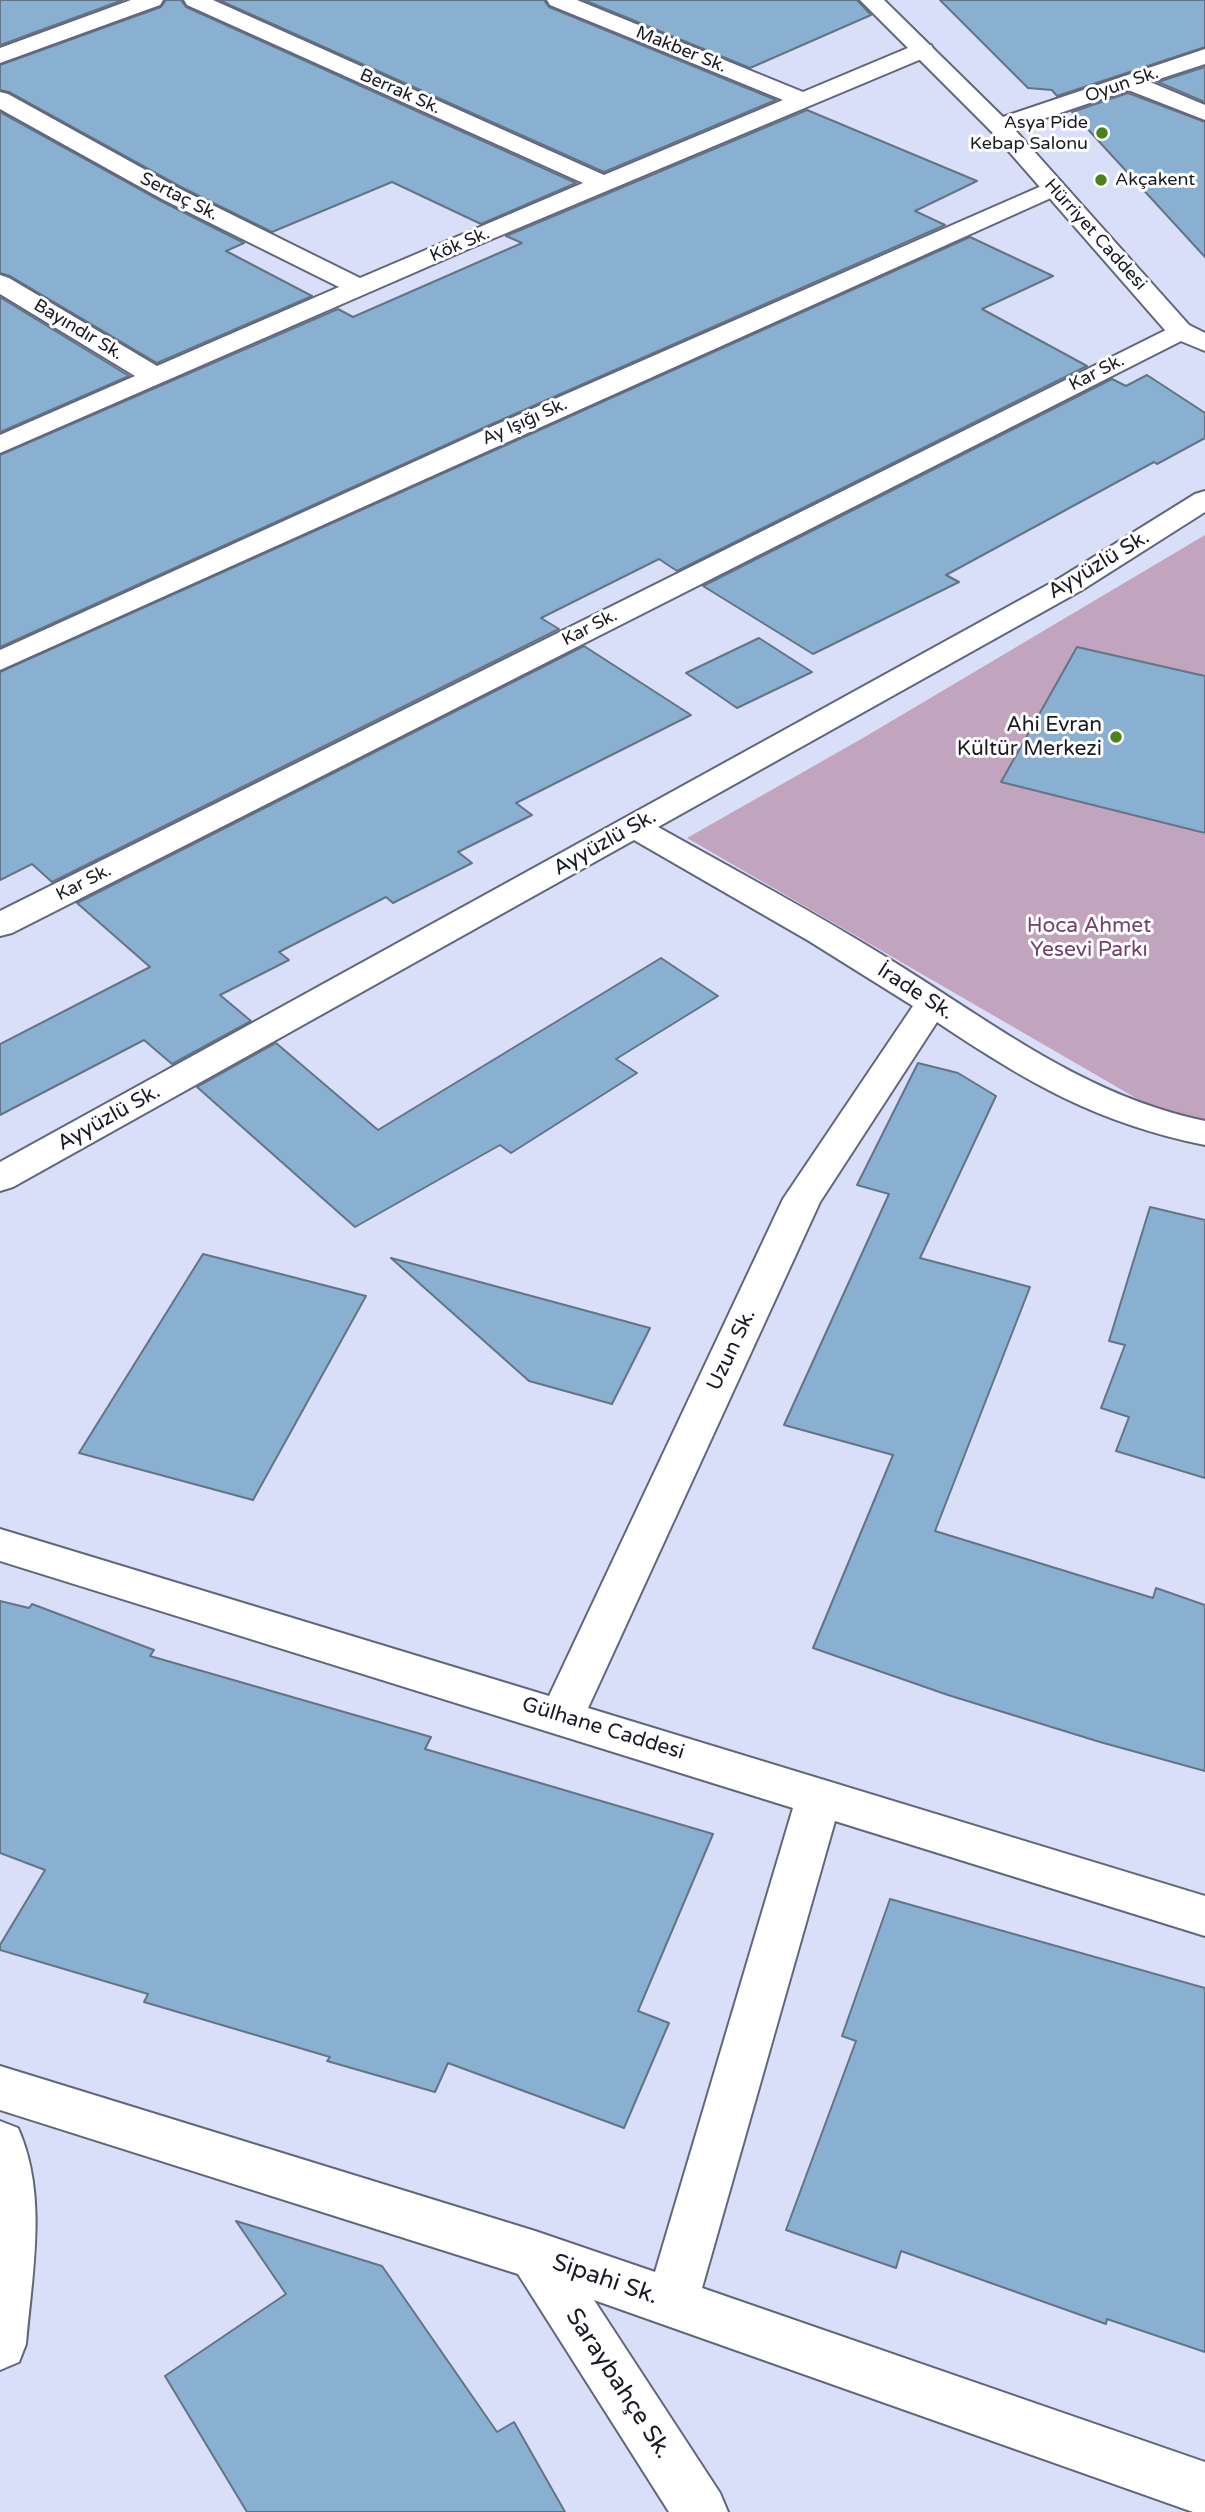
<!DOCTYPE html>
<meta charset="utf-8">
<style>
body{margin:0}
canvas{display:block;background:#d9dff8}
</style>
<canvas width="1205" height="2512"></canvas>
<script>
const context = document.querySelector('canvas').getContext('2d');
context.lineJoin = 'round';
function paint(path, color) {
  context.fillStyle = color;
  context.fill(path, 'evenodd');
}
function strokePath(path, color, width, dash) {
  context.strokeStyle = color;
  context.lineWidth = width;
  context.lineCap = dash ? 'butt' : 'round';
  context.setLineDash(dash || []);
  context.stroke(path);
}
function label(font, color, halo, rows, align = 'center') {
  context.font = font + ' "Varela Round",sans-serif';
  context.lineWidth = 6;
  context.setLineDash([]);
  context.textBaseline = 'middle';
  context.strokeStyle = halo;
  context.fillStyle = color;
  for (const [text, x, y, turn = 0] of rows) {
    context.save();
    context.translate(x, y);
    context.rotate((+turn || 0) * Math.PI / 180);
    context.textAlign = isNaN(turn) ? turn : align;
    if (halo) context.strokeText(text, 0, 0);
    context.fillText(text, 0, 0);
    context.restore();
  }
}
const green = new Path2D(`
 M 1205,535 L 1205,1122 L 1167,1116 L 687,838 L 863,738 Z`);
const building = new Path2D(`
 M 0,0 L 123,0 L 0,45 Z
 M 166,0 L 181,0 L 186,7 L 576,183 L 481,224 L 392,182 L 272,232 L 181,187 L 9,92 L 0,90 L 0,65 L 161,7 Z
 M 219,0 L 544,0 L 549,7 L 776,100 L 604,172 Z
 M 584,0 L 857,0 L 871,15 L 750,68 Z
 M 940,0 L 1205,0 L 1205,47 L 1057,96 L 1052,90 L 1028,88 Z
 M 1205,67 L 1205,102 L 1158,82 Z
 M 1128,93 L 1205,122 L 1205,257 L 1072,112 Z
 M 807,110 L 977,181 L 915,211 L 945,225 L 492,424 L 0,647 L 0,455 L 338,309 L 353,317 L 522,243 L 506,236 Z
 M 0,112 L 161,201 L 244,243 L 226,251 L 312,296 L 157,363 L 10,276 L 0,273 Z
 M 970,237 L 1053,276 L 982,309 L 1087,366 L 677,571 L 659,559 L 541,618 L 559,629 L 52,882 L 32,864 L 0,880 L 0,672 Z
 M 0,297 L 129,376 L 0,432 Z
 M 1147,375 L 1205,413 L 1205,438 L 1157,464 L 1154,462 L 946,575 L 959,582 L 813,654 L 703,586 L 1112,379 L 1126,386 Z
 M 759,638 L 812,672 L 737,708 L 686,673 Z
 M 584,646 L 691,715 L 516,803 L 532,815 L 458,852 L 472,863 L 393,903 L 386,897 L 279,952 L 289,960 L 220,995 L 251,1021 L 172,1064 L 144,1040 L 0,1115 L 0,1044 L 150,967 L 77,903 Z
 M 1077,647 L 1205,676 L 1205,833 L 1001,782 Z
 M 661,958 L 718,996 L 616,1059 L 637,1073 L 511,1153 L 500,1145 L 355,1227 L 197,1087 L 276,1043 L 378,1130 Z
 M 918,1063 L 958,1073 L 996,1096 L 920,1258 L 1030,1287 L 935,1531 L 1153,1598 L 1156,1588 L 1205,1605 L 1205,1771 L 1100,1742 L 948,1695 L 813,1648 L 893,1455 L 784,1425 L 889,1194 L 857,1185 Z
 M 1150,1207 L 1205,1220 L 1205,1478 L 1116,1451 L 1129,1417 L 1101,1408 L 1125,1345 L 1109,1341 Z
 M 203,1254 L 366,1296 L 253,1500 L 79,1453 Z
 M 391,1258 L 650,1328 L 612,1404 L 529,1381 Z
 M 0,1601 L 29,1608 L 32,1604 L 154,1650 L 150,1656 L 431,1737 L 425,1749 L 713,1834 L 638,2011 L 669,2023 L 624,2128 L 448,2063 L 435,2092 L 327,2061 L 330,2057 L 144,2002 L 148,1994 L 0,1950 L 0,1945 L 45,1870 L 0,1853 Z
 M 890,1899 L 1205,1988 L 1205,2352 L 1107,2319 L 1106,2324 L 901,2251 L 896,2268 L 786,2230 L 856,2041 L 842,2036 Z
 M 236,2221 L 382,2266 L 497,2432 L 514,2422 L 565,2512 L 247,2512 L 165,2376 L 286,2294 Z`);
const street = new Path2D(`
 M 131,0 L 163,0 L 160,5 L 0,63 L 0,48 Z
 M 184,0 L 213,0 L 604,175 L 783,100 L 550,5 L 547,0 L 577,0 L 803,92 L 915,45 L 931,45 L 934,50 L 931,55 L 473,247 L 0,453 L 0,435 L 135,376 L 0,294 L 0,275 L 9,278 L 157,366 L 339,287 L 162,199 L 0,109 L 0,92 L 8,94 L 180,189 L 360,278 L 583,183 L 187,5 Z
 M 1205,49 L 1205,64 L 1150,82 L 1205,105 L 1205,120 L 1128,90 L 1007,131 L 991,131 L 987,126 L 991,121 Z
 M 1053,181 L 1062,183 L 1065,188 L 1062,193 L 0,670 L 0,650 L 493,426 Z
 M 1180,323 L 1189,325 L 1193,331 L 1189,337 L 12,933 L 0,936 L 0,911 Z
 M 1205,491 L 1205,512 L 1082,590 L 658,827 C 737,871 817,914 894,962 C 996,1025 1085,1096 1205,1121 L 1205,1145 C 1097,1123 1028,1083 937,1022 L 820,1202 L 588,1708 L 1205,1896 L 1205,1936 L 835,1821 L 702,2288 L 1205,2462 L 1205,2512 L 1193,2512 L 594,2300 L 720,2493 L 728,2512 L 669,2512 L 518,2274 L 0,2110 L 0,2066 L 535,2231 L 655,2272 L 793,1808 L 0,1561 L 0,1529 L 549,1696 L 783,1199 L 913,1006 L 809,941 L 634,840 L 13,1187 L 0,1191 L 0,1162 L 1060,578 L 1195,494 Z`);
const secondary = new Path2D(`
 M 860,0 L 884,0 L 1007,121 L 1189,325 L 1205,333 L 1205,351 L 1171,337 L 991,131 Z
 M 0,2121 L 18,2128 C 48,2195 32,2273 26,2344 L 19,2362 L 0,2370 Z`);
const markers = [
 [1102,133,7,"#4c821a"],
 [1101,180,7,"#4c821a"],
 [1116,737,7,"#4c821a"]
];
const farStreetnames = [
 ["Makber Sk.",681,50,22],
 ["Oyun Sk.",1122,85,-19],
 ["Berrak Sk.",400,92,24],
 ["Sertaç Sk.",179,197,27],
 ["Hürriyet Caddesi",1095,235,48],
 ["Kök Sk.",460,245,-23],
 ["Bayındır Sk.",78,330,31],
 ["Kar Sk.",1097,373,-27],
 ["Ay Işığı Sk.",525,422,-24],
 ["Kar Sk.",590,628,-27],
 ["Kar Sk.",84,883,-27]
];
const farPoinames = [
 ["Asya Pide",1088,123],
 ["Kebap Salonu",1088,144],
 ["Akçakent",1115,180,"left"]
];
const streetNames = [
 ["Ayyüzlü Sk.",1099,565,-31],
 ["Ayyüzlü Sk.",605,843,-29],
 ["İrade Sk.",915,992,33],
 ["Ayyüzlü Sk.",109,1118,-29],
 ["Uzun Sk.",732,1350,-65],
 ["Gülhane Caddesi",603,1729,17]
];
const poiNames = [
 ["Ahi Evran",1102,725],
 ["Kültür Merkezi",1102,749]
];
const parkNames = [
 ["Hoca Ahmet",1089,926],
 ["Yesevi Parkı",1089,950]
];
const nearStreetnames = [
 ["Sipahi Sk.",605,2280,19],
 ["Saraybahçe Sk.",618,2384,57]
];
paint(green, '#c3a4bf');
paint(building, '#8ab0d1');
strokePath(building, '#627485', 2);
strokePath(street, '#61667b', 4);
strokePath(secondary, '#61667b', 4);
paint(street, '#fff');
paint(secondary, '#fff');
for (const [x, y, r, color] of markers) {
  const dot = new Path2D();
  dot.arc(x, y, r, 0, 2 * Math.PI);
  context.fillStyle = color;
  context.fill(dot);
  strokePath(dot, '#fff', 2.5);
}
label('18px', '#191b24', '#fff', farStreetnames);
label('18px', '#191b24', '#fff', farPoinames, 'right');
label('21px', '#191b24', '#fff', streetNames);
label('21px', '#191b24', '#fff', poiNames, 'right');
label('21px', '#71406d', '#fff', parkNames);
label('24px', '#191b24', '#fff', nearStreetnames);
</script>
